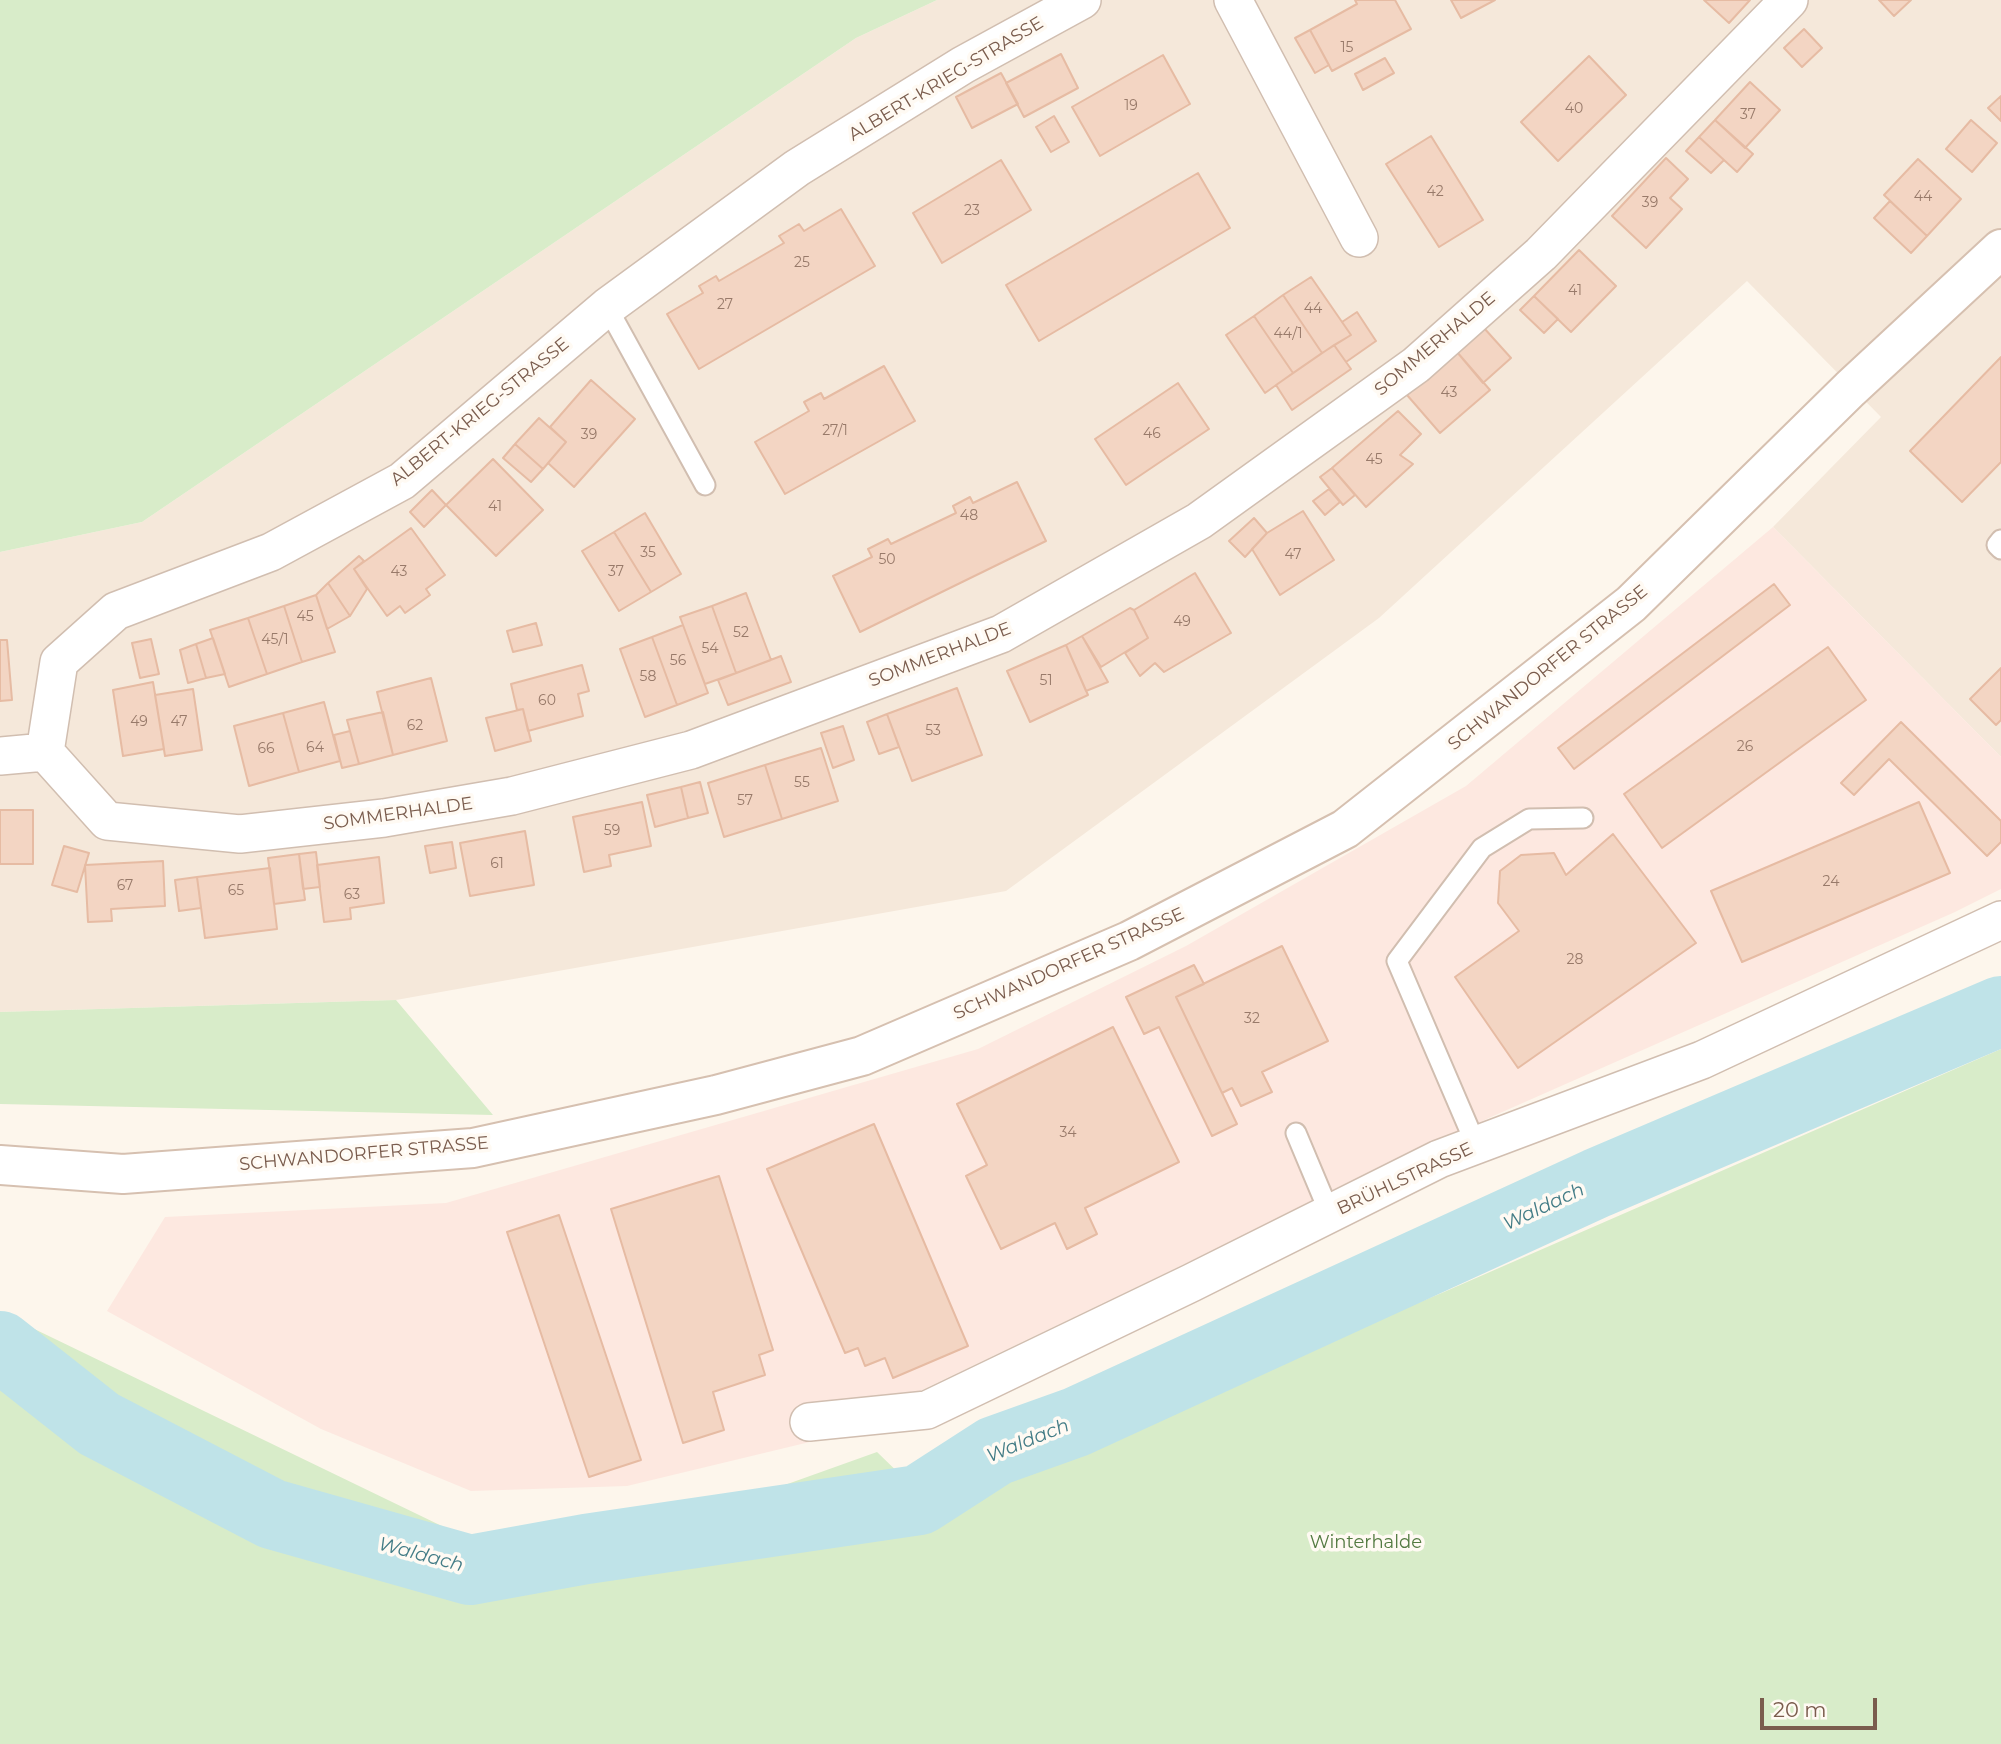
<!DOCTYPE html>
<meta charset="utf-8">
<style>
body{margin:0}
#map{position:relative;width:2001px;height:1744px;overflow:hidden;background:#fdf6ec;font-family:Montserrat,sans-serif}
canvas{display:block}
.scale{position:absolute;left:1760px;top:1698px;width:117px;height:32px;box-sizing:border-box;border:4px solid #7a5c4d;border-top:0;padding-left:9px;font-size:21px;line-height:24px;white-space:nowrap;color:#7a5c4d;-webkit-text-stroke:5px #fffaf3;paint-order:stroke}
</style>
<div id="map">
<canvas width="2001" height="1744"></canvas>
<div class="scale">20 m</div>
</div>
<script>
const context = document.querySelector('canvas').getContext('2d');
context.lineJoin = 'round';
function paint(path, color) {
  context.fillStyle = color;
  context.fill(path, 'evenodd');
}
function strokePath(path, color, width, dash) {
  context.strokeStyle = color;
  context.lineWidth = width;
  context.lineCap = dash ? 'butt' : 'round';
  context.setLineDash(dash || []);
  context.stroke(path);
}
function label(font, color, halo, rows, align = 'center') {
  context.font = font + ' Montserrat,sans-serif';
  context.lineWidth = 7;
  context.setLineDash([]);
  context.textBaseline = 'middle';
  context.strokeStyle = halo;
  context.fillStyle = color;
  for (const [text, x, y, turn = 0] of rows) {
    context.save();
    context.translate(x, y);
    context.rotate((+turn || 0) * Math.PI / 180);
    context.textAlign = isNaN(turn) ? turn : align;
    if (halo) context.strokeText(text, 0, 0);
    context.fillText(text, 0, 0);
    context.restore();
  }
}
const residential = new Path2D(`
 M 937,0 L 2001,0 L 2001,757 L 1773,527 L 1881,417 L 1747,281 L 1379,618 L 1006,891 L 396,1000 L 0,1012 L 0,552 L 142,522 L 856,38 Z`);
const commercial = new Path2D(`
 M 1773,527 L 2001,757 L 2001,889 L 1955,912 L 1491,1117 L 818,1440 L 627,1486 L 471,1491 L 321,1429 L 107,1311 L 165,1217 L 446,1203 L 978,1049 L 1186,946 L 1466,786 Z`);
const green = new Path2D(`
 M 0,0 L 937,0 L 856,38 L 142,522 L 0,552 Z
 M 396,1000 L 493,1115 L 0,1104 L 0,1012 Z
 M 2001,1049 L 2001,1744 L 0,1744 L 0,1316 L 24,1324 L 479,1544 L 726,1506 L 877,1452 L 939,1512 L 1002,1476 L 1444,1292 Z`);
const river = new Path2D(`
 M 0,1346 L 99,1424 L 272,1514 L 470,1570 L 586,1549 L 919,1500 L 995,1451 L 1076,1422 L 1597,1183 L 2001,1011`);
const building = new Path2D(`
 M 1355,0 L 1395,0 L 1411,29 L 1332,71 L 1310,30 L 1357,4 Z
 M 1451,0 L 1495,0 L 1461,18 Z
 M 1704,0 L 1750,0 L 1729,23 Z
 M 1879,0 L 1911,0 L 1894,16 Z
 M 1804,29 L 1822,48 L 1802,67 L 1784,48 Z
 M 1310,30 L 1329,65 L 1315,73 L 1295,38 Z
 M 1061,54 L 1078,88 L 1024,117 L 1006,83 Z
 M 1163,55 L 1190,104 L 1100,156 L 1072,107 Z
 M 1589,56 L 1626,95 L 1558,161 L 1521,122 Z
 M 1385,58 L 1394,73 L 1363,90 L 1355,74 Z
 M 1001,73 L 1018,104 L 972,128 L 956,97 Z
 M 1750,82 L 1780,110 L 1745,148 L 1715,120 Z
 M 2001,96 L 2001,121 L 1988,108 Z
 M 1054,116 L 1069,142 L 1051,152 L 1036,127 Z
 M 1715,120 L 1753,154 L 1737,172 L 1699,137 Z
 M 1971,120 L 1997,143 L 1972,172 L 1946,149 Z
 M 1431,136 L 1483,220 L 1439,247 L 1386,164 Z
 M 1699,137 L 1724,160 L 1711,173 L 1686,151 Z
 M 1666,158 L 1688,179 L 1670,198 L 1682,209 L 1646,248 L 1612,216 Z
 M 1918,159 L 1961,199 L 1927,236 L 1884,195 Z
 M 1001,160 L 1031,210 L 942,263 L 913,213 Z
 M 1198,173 L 1230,228 L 1039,341 L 1006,285 Z
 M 1890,201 L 1927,236 L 1911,253 L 1874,218 Z
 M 841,209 L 875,266 L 699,369 L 667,314 L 703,293 L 699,286 L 716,276 L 719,281 L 784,243 L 779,236 L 799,224 L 804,231 Z
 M 1579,250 L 1616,286 L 1571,332 L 1534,296 Z
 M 1311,277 L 1351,335 L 1322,353 L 1283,295 Z
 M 1283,295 L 1322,353 L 1293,373 L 1254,316 Z
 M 1534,296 L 1558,319 L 1544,333 L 1520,310 Z
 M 1357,312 L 1376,341 L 1346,362 L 1334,345 L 1351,335 L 1342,322 Z
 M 1254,316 L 1293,373 L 1265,393 L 1226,335 Z
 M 1484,328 L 1511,358 L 1483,383 L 1457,352 Z
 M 1334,345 L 1351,369 L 1292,410 L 1276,385 Z
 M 1457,352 L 1490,390 L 1440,433 L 1407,395 Z
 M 2001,357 L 2001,462 L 1962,502 L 1910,451 Z
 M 884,366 L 915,421 L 785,494 L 755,442 L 809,411 L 804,402 L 821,393 L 824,399 Z
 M 591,380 L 635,419 L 574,487 L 548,463 L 566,442 L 550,427 Z
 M 1178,383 L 1209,429 L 1126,485 L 1095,439 Z
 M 1398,411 L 1421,434 L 1400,455 L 1413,464 L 1366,507 L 1332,468 Z
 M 539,418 L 566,442 L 543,469 L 515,444 Z
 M 515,444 L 543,469 L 531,482 L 503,458 Z
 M 493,459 L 543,510 L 496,556 L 446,505 Z
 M 1332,468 L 1355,495 L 1343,505 L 1320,477 Z
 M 1017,482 L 1046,541 L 860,632 L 833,576 L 872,557 L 868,549 L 888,539 L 891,544 L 956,513 L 953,506 L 970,497 L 973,503 Z
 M 1329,489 L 1340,502 L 1325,515 L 1313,501 Z
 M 432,490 L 446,505 L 424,527 L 410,512 Z
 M 1303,511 L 1334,560 L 1280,595 L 1252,549 L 1267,533 Z
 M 645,513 L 681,574 L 651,592 L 614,532 Z
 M 1254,518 L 1267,533 L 1245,557 L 1229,541 Z
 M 411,528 L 445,575 L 426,589 L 430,595 L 405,613 L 400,606 L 387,616 L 354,569 Z
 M 614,532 L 651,592 L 619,611 L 582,551 Z
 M 359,556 L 364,561 L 354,569 L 367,589 L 350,616 L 328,583 Z
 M 1195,573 L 1231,633 L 1164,672 L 1155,663 L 1140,676 L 1125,653 L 1148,638 L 1134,610 Z
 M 328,583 L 350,616 L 327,629 L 316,595 Z
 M 1774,584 L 1790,605 L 1574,769 L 1558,748 Z
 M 746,593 L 771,660 L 736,673 L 712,606 Z
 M 316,595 L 335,652 L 302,662 L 284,606 Z
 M 284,606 L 302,662 L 267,674 L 248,618 Z
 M 712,606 L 736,673 L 705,684 L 680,617 Z
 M 1130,608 L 1134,610 L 1148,638 L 1101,667 L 1082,636 Z
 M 248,618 L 267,674 L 229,687 L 210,630 Z
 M 536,623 L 542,645 L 513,652 L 507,631 Z
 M 683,625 L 708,693 L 677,705 L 652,637 Z
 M 1082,636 L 1108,682 L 1086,691 L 1066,645 Z
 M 652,637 L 677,705 L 645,717 L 620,649 Z
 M 213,638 L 225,674 L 206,678 L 196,644 Z
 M 151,639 L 159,674 L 140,678 L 132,643 Z
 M 0,640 L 7,640 L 12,700 L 0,701 Z
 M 196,644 L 206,678 L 188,683 L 180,650 Z
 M 1066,645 L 1088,695 L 1030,722 L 1007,671 Z
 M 1828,647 L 1866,700 L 1662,848 L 1624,794 Z
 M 781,656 L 791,682 L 728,705 L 718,680 Z
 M 582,665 L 589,691 L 578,694 L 583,716 L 528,731 L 523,709 L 517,710 L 511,684 Z
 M 2001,668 L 2001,720 L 1996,725 L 1970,699 Z
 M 431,678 L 447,741 L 393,755 L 377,692 Z
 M 153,682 L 164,749 L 123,756 L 113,690 Z
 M 957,688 L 982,755 L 912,781 L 887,714 Z
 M 193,689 L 202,750 L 165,756 L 155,695 Z
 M 324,702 L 340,761 L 299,772 L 283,713 Z
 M 523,709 L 531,741 L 495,751 L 486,718 Z
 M 383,712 L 393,755 L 359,764 L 347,720 Z
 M 283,713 L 299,772 L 249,786 L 234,726 Z
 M 887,714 L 899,747 L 879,754 L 867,722 Z
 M 1901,722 L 2001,821 L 2001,842 L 1987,856 L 1889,759 L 1854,795 L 1841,783 Z
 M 843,726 L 854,760 L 833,768 L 821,733 Z
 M 350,731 L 359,764 L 342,768 L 334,735 Z
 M 821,748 L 838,801 L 782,819 L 765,765 Z
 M 765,765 L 782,819 L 724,837 L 708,783 Z
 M 700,782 L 708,813 L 688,818 L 681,787 Z
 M 681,787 L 688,818 L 655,827 L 647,795 Z
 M 642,802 L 651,846 L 609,855 L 611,866 L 584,872 L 573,817 Z
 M 1919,802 L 1950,873 L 1742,962 L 1711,891 Z
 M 0,810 L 33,810 L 33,864 L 0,864 Z
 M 525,831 L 534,885 L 470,896 L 460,843 Z
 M 1613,834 L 1696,943 L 1518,1068 L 1455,977 L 1519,931 L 1498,903 L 1500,871 L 1521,855 L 1554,853 L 1566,875 Z
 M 452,842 L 456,868 L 430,873 L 425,846 Z
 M 64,846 L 89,853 L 77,892 L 52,885 Z
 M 316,852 L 320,887 L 303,889 L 299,854 Z
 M 299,854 L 305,900 L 274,904 L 268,858 Z
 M 379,857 L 384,903 L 350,908 L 351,919 L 324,922 L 317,865 Z
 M 163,861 L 165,906 L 111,909 L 112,921 L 88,922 L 85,865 Z
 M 270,868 L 277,929 L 205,938 L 197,877 Z
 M 197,877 L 201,908 L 179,911 L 175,880 Z
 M 1282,946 L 1328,1041 L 1262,1072 L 1272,1092 L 1241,1106 L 1232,1088 L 1222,1093 L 1176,997 Z
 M 1194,965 L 1204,984 L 1176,997 L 1237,1124 L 1212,1136 L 1159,1027 L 1144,1034 L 1126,997 Z
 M 1113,1027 L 1179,1162 L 1085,1208 L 1097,1234 L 1067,1249 L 1055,1223 L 1001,1249 L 966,1176 L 987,1165 L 957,1104 Z
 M 874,1124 L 968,1346 L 893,1378 L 885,1358 L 865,1366 L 858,1348 L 845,1353 L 767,1169 Z
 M 719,1176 L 773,1350 L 759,1355 L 765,1375 L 713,1392 L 724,1430 L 683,1443 L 611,1209 Z
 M 559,1215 L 641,1460 L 589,1477 L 507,1232 Z`);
const service = new Path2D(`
 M 607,307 L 705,485
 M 2001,540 L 1997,545 L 2001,549
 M 1296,1133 L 1330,1214
 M 1476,1145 L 1397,961 L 1482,848 L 1529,819 L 1583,818`);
const minor = new Path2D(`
 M 1233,0 L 1359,238
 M 45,752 L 107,821 L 240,834 L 384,818 L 512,796 L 691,750 L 1001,634 L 1199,521 L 1416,365 L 1541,254 L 1789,0
 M 45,752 L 59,662 L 116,611 L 271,552 L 402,481 L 607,307 L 797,168 L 963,65 L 1082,0
 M 0,756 L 45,752
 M 809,1422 L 927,1410 L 1191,1283 L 1439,1159 L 1702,1060 L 2001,920`);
const secondary = new Path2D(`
 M 0,1165 L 123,1174 L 473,1148 L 716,1095 L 862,1056 L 1129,941 L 1345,829 L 1631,604 L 1850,389 L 2001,249`);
const numberNames = [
 ["15",1347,48],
 ["19",1131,106],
 ["40",1574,109],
 ["37",1748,115],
 ["42",1435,192],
 ["44",1923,197],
 ["39",1650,203],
 ["23",972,211],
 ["25",802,263],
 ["41",1575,291],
 ["27",725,305],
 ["44",1313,309],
 ["44/1",1288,334],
 ["43",1449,393],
 ["27/1",835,431],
 ["46",1152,434],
 ["39",589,435],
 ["45",1374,460],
 ["41",495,507],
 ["48",969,516],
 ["35",648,553],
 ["47",1293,555],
 ["50",887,560],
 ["43",399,572],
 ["37",616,572],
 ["45",305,617],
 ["49",1182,622],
 ["52",741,633],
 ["45/1",275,640],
 ["54",710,649],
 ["56",678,661],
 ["58",648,677],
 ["51",1046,681],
 ["60",547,701],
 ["49",139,722],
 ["47",179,722],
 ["62",415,726],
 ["53",933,731],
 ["26",1745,747],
 ["64",315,748],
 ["66",266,749],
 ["55",802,783],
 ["57",745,801],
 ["59",612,831],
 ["61",497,864],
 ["24",1831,882],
 ["67",125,886],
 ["65",236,891],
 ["63",352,895],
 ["28",1575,960],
 ["32",1252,1019],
 ["34",1068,1133]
];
const streetNames = [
 ["ALBERT-KRIEG-STRASSE",946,79,-31],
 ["SOMMERHALDE",1435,344,-40],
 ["ALBERT-KRIEG-STRASSE",480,412,-39],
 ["SOMMERHALDE",940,655,-21],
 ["SCHWANDORFER STRASSE",1548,668,-39],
 ["SOMMERHALDE",398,814,-8],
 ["SCHWANDORFER STRASSE",1069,964,-24],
 ["SCHWANDORFER STRASSE",364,1154,-5],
 ["BRÜHLSTRASSE",1405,1179,-25]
];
const parkNames = [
 ["Winterhalde",1366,1543]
];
const waterNames = [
 ["Waldach",1544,1207,-25],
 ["Waldach",1028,1441,-22],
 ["Waldach",421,1555,15]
];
paint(residential, '#f5e8da');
paint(commercial, '#fde8e0');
paint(green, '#d8ecc9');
strokePath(river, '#bfe3e8', 70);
paint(building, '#f3d5c3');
strokePath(building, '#e6bba3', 2);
strokePath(service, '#d1beb0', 23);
strokePath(minor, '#d1beb0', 40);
strokePath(secondary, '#d6c0b0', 42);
strokePath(service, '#fff', 19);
strokePath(minor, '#fff', 37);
strokePath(secondary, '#fff', 38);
label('14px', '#987a6a', null, numberNames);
label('18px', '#7a5c4d', '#fffaf3', streetNames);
label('18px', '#537a41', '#fffaf3', parkNames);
label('italic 19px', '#437c86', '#fffaf3', waterNames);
</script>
